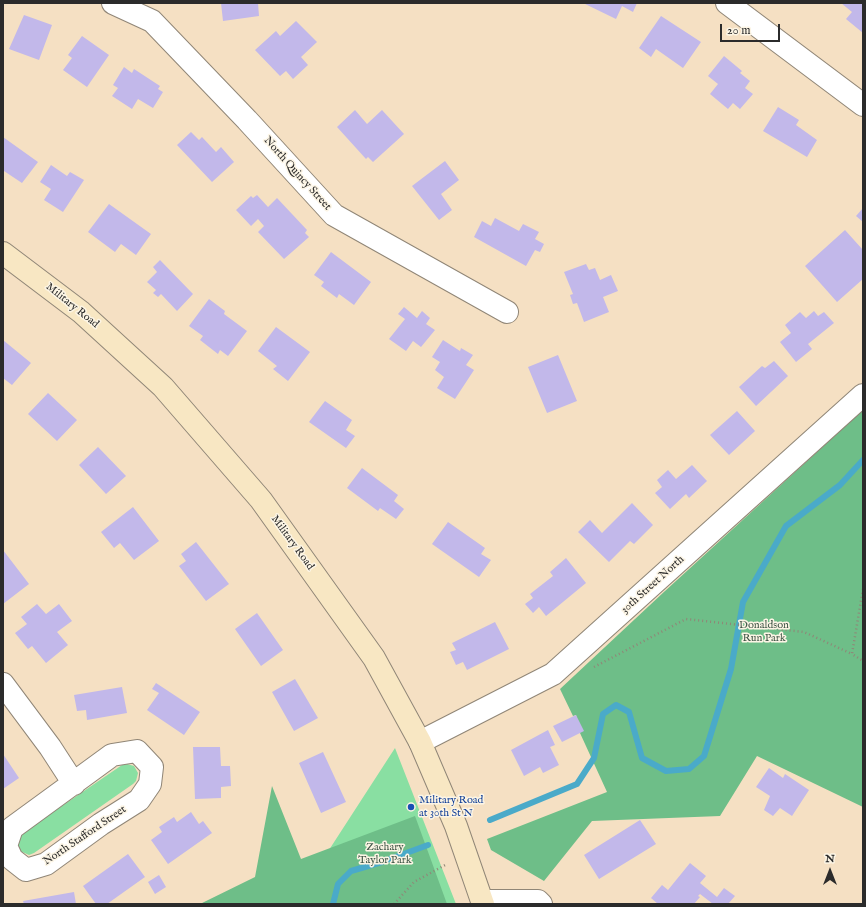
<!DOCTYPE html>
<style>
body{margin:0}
#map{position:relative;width:866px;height:907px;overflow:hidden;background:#f5e0c3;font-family:"IM FELL English",serif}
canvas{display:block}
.frame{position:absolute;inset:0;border:4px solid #2b2b2b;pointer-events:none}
.north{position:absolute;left:810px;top:851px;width:40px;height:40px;-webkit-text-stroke:3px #fcf5e5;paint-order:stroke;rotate:0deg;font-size:11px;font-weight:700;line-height:16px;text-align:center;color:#2b2b2b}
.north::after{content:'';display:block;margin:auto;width:14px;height:18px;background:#2b2b2b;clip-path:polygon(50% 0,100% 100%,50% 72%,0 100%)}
.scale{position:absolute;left:720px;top:24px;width:60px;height:18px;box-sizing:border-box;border:2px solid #2b2b2b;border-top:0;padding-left:5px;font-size:12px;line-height:14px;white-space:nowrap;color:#2b2b2b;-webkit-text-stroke:3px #fcf5e5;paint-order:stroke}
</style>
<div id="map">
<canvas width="866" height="907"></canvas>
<div class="frame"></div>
<div class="north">N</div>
<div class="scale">20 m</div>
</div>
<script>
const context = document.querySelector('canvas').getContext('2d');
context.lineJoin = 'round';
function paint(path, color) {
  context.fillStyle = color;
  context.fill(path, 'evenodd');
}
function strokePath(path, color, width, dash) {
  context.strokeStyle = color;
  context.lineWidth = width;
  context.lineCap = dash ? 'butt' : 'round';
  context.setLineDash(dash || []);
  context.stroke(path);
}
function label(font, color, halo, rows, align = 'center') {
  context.font = font + ' "IM FELL English",serif';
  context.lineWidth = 3;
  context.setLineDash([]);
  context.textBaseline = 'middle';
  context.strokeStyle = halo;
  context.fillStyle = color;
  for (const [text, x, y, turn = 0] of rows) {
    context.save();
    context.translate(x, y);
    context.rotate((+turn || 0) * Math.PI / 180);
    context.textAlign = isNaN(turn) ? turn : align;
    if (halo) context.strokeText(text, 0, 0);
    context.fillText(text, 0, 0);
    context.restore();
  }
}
const green = new Path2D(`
 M 395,748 L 456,904 L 232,904 L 327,853 Z
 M 127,764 L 134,766 L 138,773 L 136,781 L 133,784 L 34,853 L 29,855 L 20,851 L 17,845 L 21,834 L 122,765 Z`);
const forest = new Path2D(`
 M 863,410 L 863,807 L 757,756 L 720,816 L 592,821 L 544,881 L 491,850 L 487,839 L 607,792 L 580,733 L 576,715 L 573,716 L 560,689 L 665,591 Z
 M 272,786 L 301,859 L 415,816 L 447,904 L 200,904 L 255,877 Z`);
const stream = new Path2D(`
 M 490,820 L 577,784 L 594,758 L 603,714 L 616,705 L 629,712 L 642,758 L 666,771 L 689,769 L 704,756 L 731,669 L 743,602 L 786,526 L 840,485 L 863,460
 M 333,904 L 338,884 L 351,871 L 382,862 L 428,845`);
const building = new Path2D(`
 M 221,3 L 258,3 L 259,16 L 223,21 Z
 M 583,3 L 637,3 L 633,12 L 622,6 L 616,19 Z
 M 841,3 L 863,3 L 863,33 L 846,19 L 852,12 Z
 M 24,15 L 52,25 L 39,60 L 9,49 Z
 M 661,16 L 701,42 L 683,68 L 656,49 L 651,57 L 639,48 Z
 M 296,21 L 317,42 L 301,57 L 308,65 L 293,79 L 286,71 L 280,76 L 255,50 L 276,31 L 280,36 Z
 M 82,36 L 109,55 L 87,87 L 63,70 L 72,58 L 68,55 Z
 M 724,56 L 742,71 L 740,73 L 750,81 L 745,88 L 753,94 L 740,109 L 733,103 L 728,109 L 710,94 L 718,84 L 708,76 Z
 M 124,67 L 132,73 L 134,69 L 160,86 L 158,89 L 163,92 L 153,108 L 138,99 L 132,109 L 112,96 L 118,88 L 113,85 Z
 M 778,107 L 799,120 L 796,125 L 817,140 L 807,157 L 763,131 Z
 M 355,110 L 367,124 L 382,110 L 404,134 L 373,162 L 368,157 L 366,159 L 337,127 Z
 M 191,132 L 199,140 L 202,137 L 216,152 L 221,147 L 234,162 L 212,182 L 177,145 Z
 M 3,137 L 38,162 L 22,183 L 4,171 L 3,172 Z
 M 445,161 L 459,180 L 441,194 L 452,210 L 439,220 L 412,186 Z
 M 51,165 L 67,176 L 70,172 L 84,180 L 63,212 L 44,200 L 51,189 L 40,182 Z
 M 257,195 L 268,207 L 277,198 L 307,230 L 305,233 L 309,237 L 284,259 L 258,232 L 264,226 L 258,219 L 251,226 L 236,210 L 251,196 L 253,198 Z
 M 109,204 L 151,234 L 136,255 L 121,244 L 115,252 L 88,232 Z
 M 863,208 L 863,222 L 856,216 Z
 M 495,218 L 519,231 L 523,224 L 539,232 L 535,239 L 544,244 L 540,252 L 535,250 L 526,266 L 474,237 L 482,221 L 491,226 Z
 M 845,230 L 863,250 L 863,279 L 837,302 L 805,266 Z
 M 331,252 L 371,282 L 354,305 L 339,294 L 337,298 L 321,286 L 324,282 L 314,275 Z
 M 160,260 L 193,294 L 177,311 L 161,294 L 158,297 L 153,293 L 156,290 L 147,282 L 157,272 L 153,267 Z
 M 586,264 L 589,270 L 595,268 L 600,280 L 611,275 L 618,291 L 603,297 L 609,312 L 584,322 L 577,303 L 573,304 L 570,295 L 573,294 L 564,272 Z
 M 209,299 L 225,311 L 224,314 L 247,331 L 228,356 L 220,350 L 218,354 L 200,340 L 203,336 L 189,326 Z
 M 404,307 L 417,318 L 422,311 L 430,318 L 426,324 L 435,330 L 421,347 L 413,341 L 406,351 L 389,339 L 405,319 L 398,314 Z
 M 814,311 L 818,316 L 824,312 L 834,323 L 808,344 L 812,349 L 796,362 L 780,342 L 791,333 L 785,325 L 800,312 L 806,318 Z
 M 276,327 L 310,352 L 288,381 L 273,369 L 277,366 L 258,351 Z
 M 3,340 L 31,363 L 12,385 L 3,378 Z
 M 443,340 L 460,351 L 461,348 L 473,355 L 466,365 L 474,370 L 455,399 L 437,388 L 444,377 L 435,370 L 440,362 L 432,357 Z
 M 558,355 L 577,401 L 547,413 L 528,367 Z
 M 774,361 L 788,376 L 756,406 L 739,387 L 762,366 L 765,368 Z
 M 48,393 L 77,420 L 57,441 L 28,414 Z
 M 325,401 L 352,420 L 346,430 L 355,436 L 346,448 L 309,422 Z
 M 737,411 L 755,431 L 729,455 L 710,435 Z
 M 98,447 L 126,476 L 106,494 L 79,465 Z
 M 692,465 L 707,481 L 689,498 L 686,494 L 670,509 L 655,493 L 662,487 L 657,480 L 668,470 L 676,479 Z
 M 362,468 L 398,495 L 394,501 L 404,509 L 396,519 L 380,508 L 378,511 L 347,488 Z
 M 632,503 L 653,525 L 634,544 L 630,541 L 609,562 L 578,532 L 590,520 L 602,533 Z
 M 133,507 L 159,541 L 134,560 L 120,543 L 114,548 L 101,532 Z
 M 448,522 L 485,548 L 481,554 L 491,560 L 479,577 L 432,544 Z
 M 196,542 L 229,584 L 206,601 L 179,566 L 186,561 L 181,554 Z
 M 3,550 L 29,584 L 3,604 Z
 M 566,558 L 586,583 L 546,616 L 539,607 L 533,613 L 525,604 L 533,598 L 530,594 L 553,576 L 550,572 Z
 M 37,604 L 46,614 L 59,604 L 72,621 L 57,632 L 68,645 L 46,663 L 32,646 L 28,649 L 15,633 L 27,624 L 21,617 Z
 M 257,613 L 283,650 L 261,666 L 235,629 Z
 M 495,622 L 509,649 L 467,670 L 463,662 L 456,665 L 450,652 L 456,650 L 452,643 Z
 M 295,679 L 318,718 L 294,731 L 272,692 Z
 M 156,683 L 200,712 L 184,735 L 147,710 L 159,693 L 152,689 Z
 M 122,687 L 127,713 L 87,720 L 86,710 L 77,711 L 74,695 Z
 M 576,715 L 584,731 L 562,742 L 553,726 Z
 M 548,730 L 555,745 L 550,747 L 559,765 L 543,773 L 540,767 L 524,776 L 511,750 Z
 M 193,747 L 220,747 L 221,766 L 230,766 L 231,786 L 221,787 L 221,798 L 195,799 Z
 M 323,752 L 346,802 L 321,813 L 299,763 Z
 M 3,754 L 19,778 L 3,789 Z
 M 769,768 L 783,778 L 785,774 L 809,790 L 792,816 L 780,808 L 773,816 L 764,810 L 770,796 L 756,787 Z
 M 191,812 L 199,824 L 203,821 L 212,833 L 168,864 L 151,840 L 162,832 L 159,827 L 174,817 L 177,822 Z
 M 640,820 L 656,844 L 599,879 L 584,855 Z
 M 128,854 L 145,877 L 107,904 L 96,904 L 83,886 Z
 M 690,863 L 706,876 L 700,883 L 717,897 L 724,888 L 735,896 L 728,904 L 713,904 L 700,894 L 698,896 L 700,897 L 694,904 L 658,904 L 651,898 L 662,885 L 668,890 Z
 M 159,875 L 166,887 L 155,894 L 148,882 Z
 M 74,892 L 76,904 L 24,904 L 23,901 Z`);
const path = new Path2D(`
 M 863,589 L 852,654 L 863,661
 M 594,667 L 686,619 L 804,632 L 852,654
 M 394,904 L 414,882 L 447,864`);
const street = new Path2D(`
 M 113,3 L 152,21 L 247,120 L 334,215 L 507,312
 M 727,3 L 863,105
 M 3,684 L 50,747 L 74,784
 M 420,742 L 553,674 L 863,395
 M 137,751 L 152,767 L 150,784 L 139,800 L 101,824 L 46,864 L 26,870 L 12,859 L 6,846 L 12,828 L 112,755 Z
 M 482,901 L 538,901 L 541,904`);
const secondary = new Path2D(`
 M 3,253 L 81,312 L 163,387 L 261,500 L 374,658 L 420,742 L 456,826 L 483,904`);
const markers = [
 [411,807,4,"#1a4fb4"]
];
const streetNames = [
 ["North Quincy Street",297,174,48],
 ["Military Road",72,306,39],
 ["Military Road",292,543,54],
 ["30th Street North",653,585,-42],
 ["North Stafford Street",85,836,-34]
];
const parkNames = [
 ["Donaldson",764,626],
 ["Run Park",764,639],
 ["Zachary",385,848],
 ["Taylor Park",385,861]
];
const transitNames = [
 ["Military Road",419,801],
 ["at 30th St N",419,814]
];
paint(green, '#89dfa2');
paint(forest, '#6ebe88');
strokePath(stream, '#4aaac9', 6);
paint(building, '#c2b8ea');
strokePath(street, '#908677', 24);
strokePath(secondary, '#908677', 24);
strokePath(path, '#908677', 2.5, [1, 3]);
strokePath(street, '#fff', 22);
strokePath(secondary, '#f8e7c3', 22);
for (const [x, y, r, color] of markers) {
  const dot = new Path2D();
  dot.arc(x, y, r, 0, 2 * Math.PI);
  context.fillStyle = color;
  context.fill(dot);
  strokePath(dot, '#fcf5e5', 1.5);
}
label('11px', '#2b2b2b', '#fcf5e5', streetNames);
label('11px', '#425849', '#fcf5e5', parkNames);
label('11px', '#164399', '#fcf5e5', transitNames, 'left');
</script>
